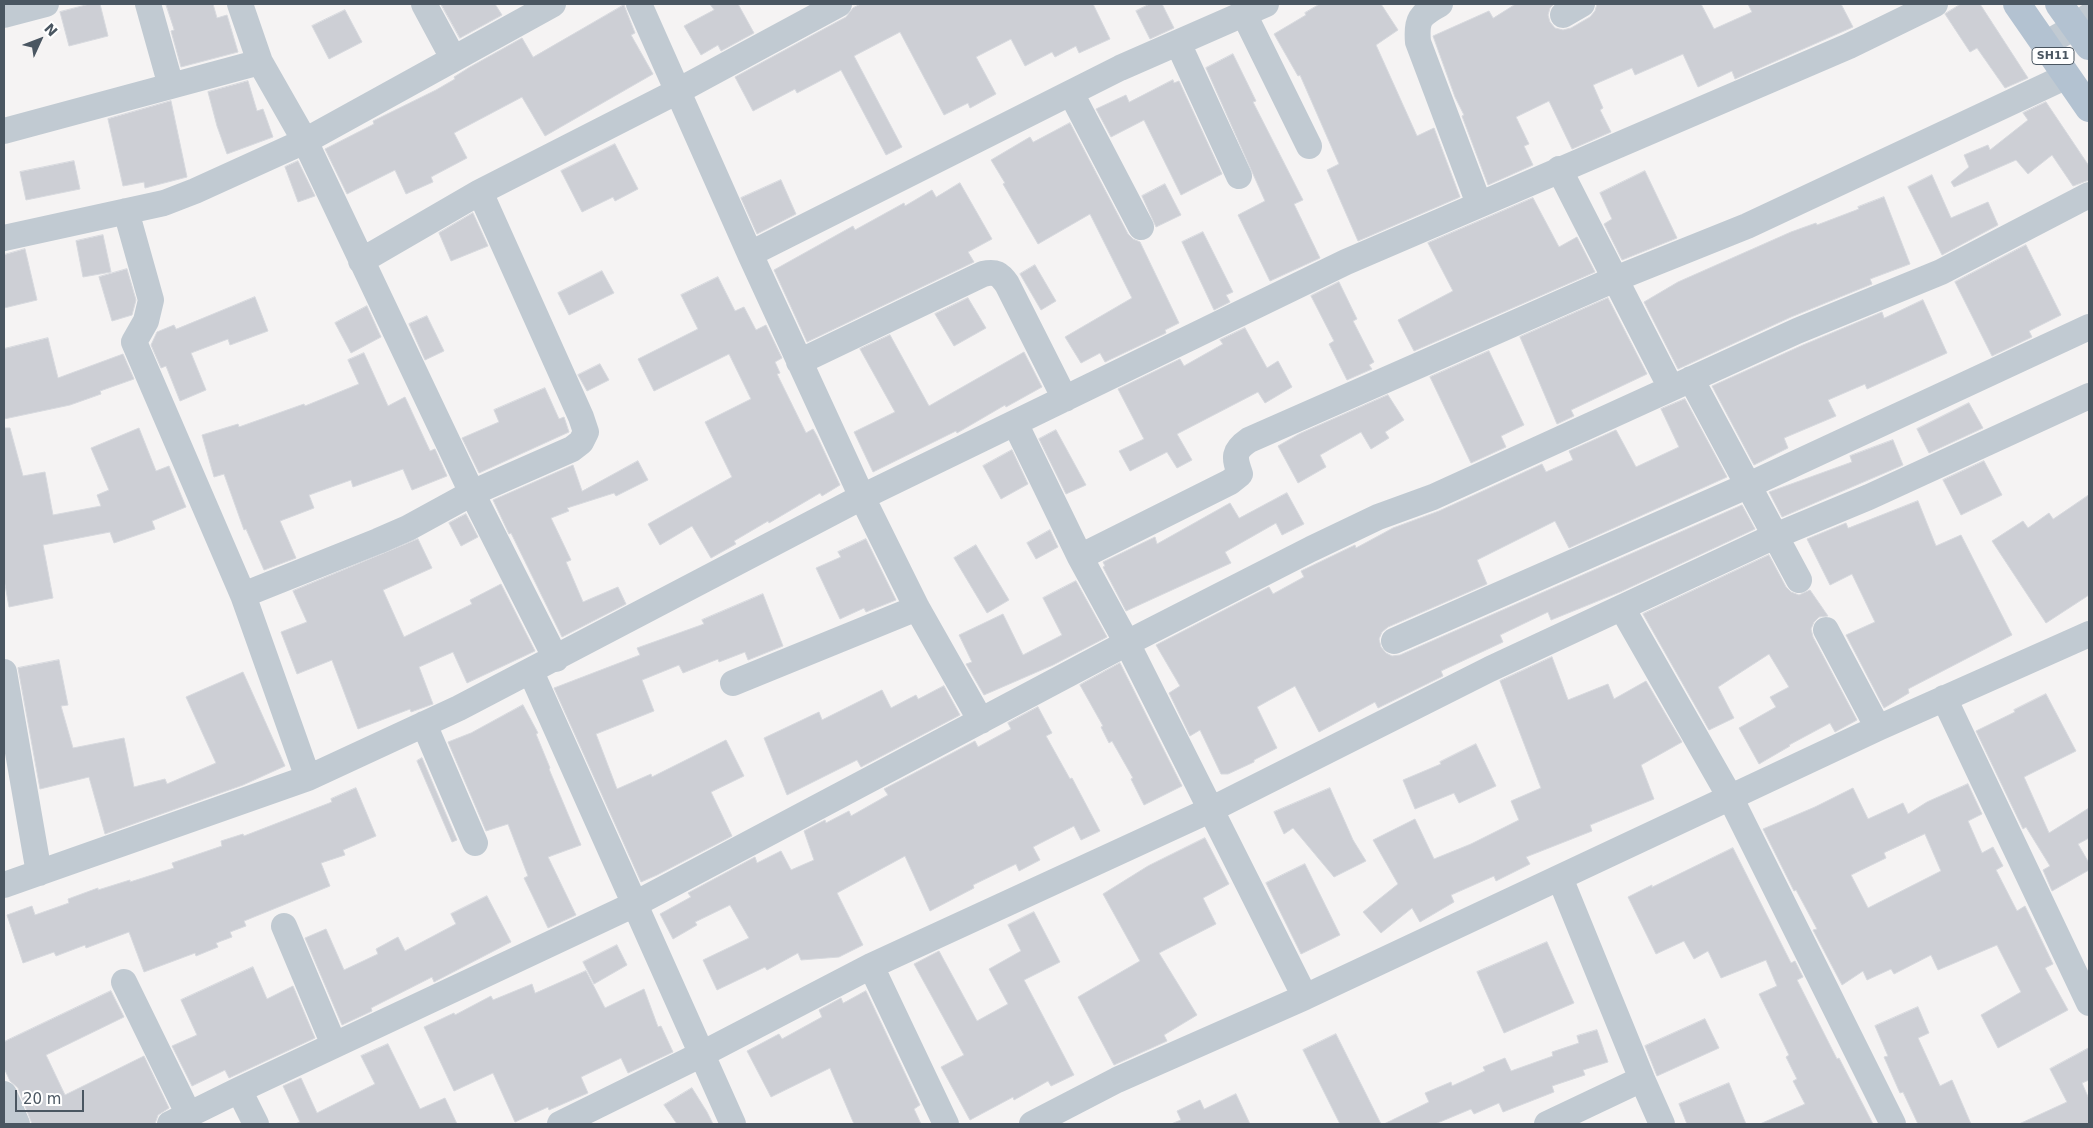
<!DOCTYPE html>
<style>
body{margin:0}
#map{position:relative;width:2093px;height:1128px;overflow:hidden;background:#f5f3f3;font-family:"DejaVu Sans",sans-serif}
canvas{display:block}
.frame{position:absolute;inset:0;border:5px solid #4a5661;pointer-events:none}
.north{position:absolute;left:15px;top:15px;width:50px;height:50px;-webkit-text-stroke:4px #fff;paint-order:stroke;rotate:47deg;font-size:14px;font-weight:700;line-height:20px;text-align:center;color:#4a5661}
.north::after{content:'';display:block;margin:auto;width:18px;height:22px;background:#4a5661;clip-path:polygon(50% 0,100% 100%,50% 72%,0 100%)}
.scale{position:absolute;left:15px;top:1090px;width:69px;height:22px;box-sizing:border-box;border:2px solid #4a5661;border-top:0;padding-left:6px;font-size:15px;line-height:18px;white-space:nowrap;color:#4a5661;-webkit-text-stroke:4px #fff;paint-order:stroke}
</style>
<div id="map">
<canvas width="2093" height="1128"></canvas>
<div class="frame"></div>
<div class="north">N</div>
<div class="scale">20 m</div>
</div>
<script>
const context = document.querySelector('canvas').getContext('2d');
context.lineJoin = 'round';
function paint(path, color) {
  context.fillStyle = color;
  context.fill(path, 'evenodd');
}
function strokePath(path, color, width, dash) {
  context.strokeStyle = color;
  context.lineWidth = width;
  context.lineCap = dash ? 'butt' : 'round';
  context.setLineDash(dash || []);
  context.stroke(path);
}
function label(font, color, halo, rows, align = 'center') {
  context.font = font + ' "DejaVu Sans",sans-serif';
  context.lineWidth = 4;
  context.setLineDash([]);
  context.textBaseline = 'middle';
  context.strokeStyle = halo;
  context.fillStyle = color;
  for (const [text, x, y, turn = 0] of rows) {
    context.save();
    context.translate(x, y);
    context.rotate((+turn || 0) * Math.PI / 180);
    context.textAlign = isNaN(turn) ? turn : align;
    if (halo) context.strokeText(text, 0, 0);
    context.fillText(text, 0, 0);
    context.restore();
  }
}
const building = new Path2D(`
 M 90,4 L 100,4 L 108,36 L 69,46 L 60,12 Z
 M 166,4 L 213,4 L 217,18 L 227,15 L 238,52 L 181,67 L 171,31 L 174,30 Z
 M 441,4 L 495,4 L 502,15 L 460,38 Z
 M 710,4 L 738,4 L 754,33 L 721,51 L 718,45 L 701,55 L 684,26 L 714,10 Z
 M 861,4 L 1093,4 L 1110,39 L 1079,53 L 1076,46 L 1055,57 L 1052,52 L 1025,66 L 1011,39 L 976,57 L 996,94 L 970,108 L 968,103 L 944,115 L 900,32 L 854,56 L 902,147 L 886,155 L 841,70 L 797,93 L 795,89 L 753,111 L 735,77 L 846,17 L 853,8 Z
 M 1150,4 L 1162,4 L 1174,28 L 1150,39 L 1136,11 Z
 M 1320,4 L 1381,4 L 1398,30 L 1376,45 L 1417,136 L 1434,128 L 1460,197 L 1358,241 L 1327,170 L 1339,164 L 1300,75 L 1298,76 L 1274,34 L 1306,15 L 1305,13 Z
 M 1516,4 L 1554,4 L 1550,8 L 1548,15 L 1550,22 L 1555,28 L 1563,30 L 1571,28 L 1590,17 L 1595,11 L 1597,4 L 1701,4 L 1714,29 L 1752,12 L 1748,4 L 1841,4 L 1853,27 L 1735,79 L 1732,71 L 1698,87 L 1683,54 L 1635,75 L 1632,68 L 1593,85 L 1603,108 L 1600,110 L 1611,132 L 1572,149 L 1549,101 L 1516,117 L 1529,144 L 1524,146 L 1533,165 L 1488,185 L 1462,116 L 1464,115 L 1455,97 L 1433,36 L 1489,11 L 1493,18 Z
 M 1961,4 L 1980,4 L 2028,78 L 2005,88 L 1977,48 L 1970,52 L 1945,14 Z
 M 624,5 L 635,33 L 631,35 L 653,74 L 545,136 L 522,97 L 454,133 L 467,158 L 431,177 L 433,182 L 406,194 L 395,170 L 347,194 L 325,149 L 374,124 L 373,121 L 436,90 L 455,79 L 454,77 L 470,67 L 522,38 L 533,57 Z
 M 345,10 L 362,42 L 329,59 L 312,26 Z
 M 1233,54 L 1256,101 L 1253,102 L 1303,200 L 1294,204 L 1320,258 L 1270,281 L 1238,215 L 1265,201 L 1206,68 Z
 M 1173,80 L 1174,83 L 1179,81 L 1222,174 L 1181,195 L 1144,120 L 1111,137 L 1096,109 L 1126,95 L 1129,102 Z
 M 248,81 L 257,111 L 263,109 L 273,137 L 227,154 L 217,126 L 208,92 Z
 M 171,101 L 187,177 L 145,188 L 144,182 L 123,186 L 108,119 Z
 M 2046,102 L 2089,166 L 2089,180 L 2073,186 L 2052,155 L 2028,174 L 2016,160 L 1954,187 L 1951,182 L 1969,167 L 1964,155 L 1988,145 L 1990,150 L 2028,120 L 2023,113 Z
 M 1070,123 L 1128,234 L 1133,239 L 1140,242 L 1179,323 L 1165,330 L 1166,333 L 1105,362 L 1100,353 L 1081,363 L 1065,337 L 1132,298 L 1090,214 L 1038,244 L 1003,184 L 1005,183 L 991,160 L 1030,137 L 1033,142 Z
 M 615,144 L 638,189 L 615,201 L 613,197 L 582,212 L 561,171 Z
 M 74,161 L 80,189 L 26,200 L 20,172 Z
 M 298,161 L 315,196 L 298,202 L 285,167 Z
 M 1645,171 L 1677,238 L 1622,260 L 1604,224 L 1612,219 L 1600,193 Z
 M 1932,175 L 1951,218 L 1988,202 L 1998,225 L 1942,255 L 1908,187 Z
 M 781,180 L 796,214 L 757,234 L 741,198 Z
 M 960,183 L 992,239 L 968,252 L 974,262 L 807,342 L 774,270 L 853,226 L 855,230 L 904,203 L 905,206 L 932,190 L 936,197 Z
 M 1165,184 L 1181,215 L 1156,227 L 1142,196 Z
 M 1884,197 L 1910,264 L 1870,279 L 1872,284 L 1791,317 L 1678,369 L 1644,302 L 1678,282 L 1791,232 L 1816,223 L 1817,225 L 1859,209 L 1858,207 Z
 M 1533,198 L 1559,247 L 1577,237 L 1595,272 L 1414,351 L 1398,320 L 1453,291 L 1428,243 Z
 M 473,213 L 488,246 L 451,261 L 439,233 Z
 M 1203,232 L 1233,292 L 1226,295 L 1230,302 L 1214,310 L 1182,242 Z
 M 103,235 L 111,272 L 83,277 L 76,241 Z
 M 2026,245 L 2061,315 L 2029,331 L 2032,337 L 1992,356 L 1955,282 Z
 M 25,249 L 37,300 L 4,308 L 4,255 Z
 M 1035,265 L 1056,301 L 1041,310 L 1020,274 Z
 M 127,269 L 136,300 L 132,315 L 112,321 L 99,277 Z
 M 602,271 L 614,293 L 569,315 L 558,293 Z
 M 718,277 L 735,311 L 744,307 L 756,330 L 766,325 L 782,358 L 775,362 L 780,373 L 777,374 L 806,433 L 813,429 L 817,436 L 840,485 L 822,496 L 820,493 L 769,523 L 768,521 L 734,541 L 736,544 L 711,558 L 692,526 L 660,545 L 648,524 L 732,477 L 705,422 L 751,399 L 729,354 L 654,391 L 638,359 L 698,329 L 681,295 Z
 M 1339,282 L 1357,319 L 1353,321 L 1374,362 L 1369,365 L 1372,369 L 1347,380 L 1329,344 L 1334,341 L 1311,296 Z
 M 255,297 L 268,331 L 230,345 L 228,339 L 191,353 L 206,390 L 180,401 L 166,366 L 161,368 L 151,345 L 157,332 L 174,325 L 176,329 Z
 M 968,298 L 986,328 L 954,346 L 935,314 Z
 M 1608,298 L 1647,374 L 1571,410 L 1574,416 L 1557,424 L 1520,337 Z
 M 1923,300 L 1947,353 L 1867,389 L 1865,384 L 1828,400 L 1836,416 L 1784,438 L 1788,448 L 1754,465 L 1712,386 L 1803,345 L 1882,312 L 1884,318 Z
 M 367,306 L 381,337 L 351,353 L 335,323 Z
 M 427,316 L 444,351 L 425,360 L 409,324 Z
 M 1245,328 L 1267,368 L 1278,361 L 1292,387 L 1265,403 L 1258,392 L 1177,434 L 1192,460 L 1177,468 L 1167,452 L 1130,471 L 1119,451 L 1144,439 L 1118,389 L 1180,359 L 1184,366 L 1223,344 L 1220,340 Z
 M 890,335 L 929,406 L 1024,352 L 1042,387 L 1006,407 L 1005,405 L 957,433 L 956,431 L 873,472 L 854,432 L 895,412 L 860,349 Z
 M 48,338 L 58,378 L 123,354 L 134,379 L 100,391 L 101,394 L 70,405 L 4,419 L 4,349 Z
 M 1489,351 L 1524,425 L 1501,436 L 1506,447 L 1471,463 L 1430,377 Z
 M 364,353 L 388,406 L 405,397 L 430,451 L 435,449 L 447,476 L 412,490 L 403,469 L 353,487 L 351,480 L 309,495 L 314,508 L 280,521 L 296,558 L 264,570 L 246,529 L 244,530 L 224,474 L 214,477 L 202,435 L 238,424 L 239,427 L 304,404 L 305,406 L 359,384 L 348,360 Z
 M 600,364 L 609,380 L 587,391 L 578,375 Z
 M 545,388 L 559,419 L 564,417 L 569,432 L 479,473 L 462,438 L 499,422 L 494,410 Z
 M 1388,395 L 1404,420 L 1385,432 L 1389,438 L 1371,449 L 1361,432 L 1320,455 L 1326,467 L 1298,483 L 1278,446 L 1299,434 Z
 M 1685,399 L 1727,477 L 1569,548 L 1555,521 L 1477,560 L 1487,584 L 1388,627 L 1382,632 L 1379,639 L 1381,647 L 1386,653 L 1392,656 L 1400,655 L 1742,505 L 1755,529 L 1620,592 L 1551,620 L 1548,612 L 1500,635 L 1503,642 L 1441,671 L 1443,676 L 1378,708 L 1375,702 L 1319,732 L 1295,686 L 1257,707 L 1277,748 L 1254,760 L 1254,762 L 1228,774 L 1221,774 L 1200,730 L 1190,736 L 1169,693 L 1180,686 L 1156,645 L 1269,587 L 1273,594 L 1304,577 L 1301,571 L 1355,545 L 1356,548 L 1393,528 L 1439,511 L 1542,464 L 1546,472 L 1573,460 L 1569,451 L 1616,430 L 1636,467 L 1679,447 L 1661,409 Z
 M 1969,403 L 1983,428 L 1929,453 L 1917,429 Z
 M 4,428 L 10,428 L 23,476 L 45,472 L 53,515 L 101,506 L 97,495 L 109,490 L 91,448 L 139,428 L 156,471 L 169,466 L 186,507 L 152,521 L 155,529 L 114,543 L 110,532 L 43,545 L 53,598 L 9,607 L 4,579 Z
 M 1056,430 L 1086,485 L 1066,494 L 1039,439 Z
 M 1893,440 L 1903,465 L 1782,517 L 1769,492 L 1852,462 L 1850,456 Z
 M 1012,450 L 1028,484 L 1001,499 L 983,466 Z
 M 638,461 L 648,480 L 616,496 L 614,493 L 567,508 L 569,511 L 551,518 L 571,560 L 566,562 L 583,602 L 618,587 L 626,604 L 562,637 L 511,533 L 509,534 L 493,500 L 573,465 L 582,491 Z
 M 1984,461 L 2002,495 L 1961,515 L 1943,480 Z
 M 1287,493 L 1304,524 L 1282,535 L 1276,523 L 1225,552 L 1231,563 L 1126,611 L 1103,567 L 1105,566 L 1103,562 L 1155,537 L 1157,544 L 1230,503 L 1239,518 Z
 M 2089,495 L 2089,595 L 2046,623 L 1992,541 L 2023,521 L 2028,528 L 2049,513 L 2053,519 Z
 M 1918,501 L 1936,546 L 1961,535 L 2012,635 L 1908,689 L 1909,693 L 1884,708 L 1846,635 L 1875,622 L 1852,574 L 1830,585 L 1807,539 L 1846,523 L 1848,528 Z
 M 466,514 L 478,537 L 461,546 L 449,523 Z
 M 1050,530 L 1058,547 L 1036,559 L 1027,543 Z
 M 418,539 L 432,568 L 383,590 L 404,637 L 472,604 L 470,600 L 501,584 L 535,651 L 467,683 L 453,652 L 419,667 L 433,704 L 411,712 L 410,709 L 358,729 L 332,660 L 297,674 L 281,632 L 307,622 L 293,591 Z
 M 866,539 L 896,600 L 866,612 L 864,608 L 840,619 L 816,568 L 841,557 L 838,552 Z
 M 976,545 L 1009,600 L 987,613 L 954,558 Z
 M 1769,555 L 1786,587 L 1791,592 L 1799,595 L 1810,590 L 1828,616 L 1819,617 L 1814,622 L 1811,629 L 1813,637 L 1857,720 L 1835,732 L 1830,723 L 1789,745 L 1790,746 L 1759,764 L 1739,728 L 1776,707 L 1770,697 L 1789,687 L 1769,654 L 1718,687 L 1734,718 L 1709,730 L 1643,614 Z
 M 1076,581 L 1107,637 L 1053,665 L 984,695 L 966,664 L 972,662 L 959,635 L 1003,614 L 1023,655 L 1062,635 L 1043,598 Z
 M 763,594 L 783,646 L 748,660 L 745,652 L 719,662 L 718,659 L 683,673 L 679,665 L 642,680 L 654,711 L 596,734 L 617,789 L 651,774 L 652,777 L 726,740 L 744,776 L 711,792 L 732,836 L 657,875 L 641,882 L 554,688 L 640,655 L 637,648 L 704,624 L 702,620 Z
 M 1552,657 L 1568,700 L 1608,684 L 1614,699 L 1646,681 L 1682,742 L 1641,765 L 1654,799 L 1590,825 L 1592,831 L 1526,857 L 1530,864 L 1496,881 L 1494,876 L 1451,895 L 1454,902 L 1420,922 L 1412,908 L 1381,933 L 1363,912 L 1398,884 L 1373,840 L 1415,819 L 1434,859 L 1471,844 L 1519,820 L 1511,801 L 1541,788 L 1500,681 Z
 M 59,660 L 68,705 L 61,706 L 73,748 L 124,738 L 134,787 L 165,779 L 167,784 L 216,763 L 186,697 L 243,672 L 285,766 L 243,785 L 105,834 L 89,777 L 40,789 L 18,668 Z
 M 1120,663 L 1182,786 L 1144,805 L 1131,779 L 1133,778 L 1112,741 L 1109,743 L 1101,727 L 1103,726 L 1080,685 Z
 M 944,686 L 960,715 L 861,767 L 857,760 L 787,795 L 764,738 L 819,712 L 822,720 L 882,690 L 891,708 L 916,695 L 918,699 Z
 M 2046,694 L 2076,751 L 2024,777 L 2049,833 L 2089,808 L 2089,838 L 2078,844 L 2089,863 L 2089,870 L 2052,891 L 2043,870 L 2050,866 L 2026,827 L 2023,829 L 1976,731 L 2015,712 L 2014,710 Z
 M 523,705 L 538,733 L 536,734 L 550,768 L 549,769 L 581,845 L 548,857 L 576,915 L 548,928 L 524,878 L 528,876 L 508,824 L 486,831 L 448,742 L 471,733 Z
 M 1038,707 L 1052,733 L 1046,736 L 1070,779 L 1072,778 L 1100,831 L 1081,840 L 1074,826 L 1033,847 L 1040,860 L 1019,871 L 1016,864 L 973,885 L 974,888 L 930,911 L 905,856 L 837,893 L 863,945 L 839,957 L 801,960 L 798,953 L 767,970 L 765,967 L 717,990 L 703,960 L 749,938 L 730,905 L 695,922 L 697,925 L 673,939 L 660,914 L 691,897 L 688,893 L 755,857 L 757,863 L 781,851 L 791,870 L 814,860 L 804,831 L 825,820 L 826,823 L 849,811 L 851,816 L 888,795 L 884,789 L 975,741 L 978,747 L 1011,729 L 1008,723 Z
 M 1476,744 L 1496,786 L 1459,803 L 1454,793 L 1415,809 L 1403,780 L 1441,764 L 1440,762 Z
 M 422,758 L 457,840 L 452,842 L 417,761 Z
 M 1968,784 L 1982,814 L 1968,821 L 1982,853 L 1993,847 L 2003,866 L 1996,870 L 2017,911 L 2025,906 L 2053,964 L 2045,968 L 2068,1010 L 1998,1048 L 1981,1015 L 2021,992 L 1997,945 L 1938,970 L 1931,955 L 1894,974 L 1891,969 L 1867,980 L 1863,971 L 1842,985 L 1813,930 L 1817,929 L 1796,890 L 1794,891 L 1763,829 L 1815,807 L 1853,788 L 1868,819 L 1903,803 L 1908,814 L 1927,802 ZM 1925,834 L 1941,871 L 1868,908 L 1851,875 L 1886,858 L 1884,853 Z
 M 356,788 L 376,836 L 343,850 L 345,855 L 321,863 L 330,886 L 244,921 L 246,926 L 230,932 L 232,937 L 216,943 L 218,947 L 196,956 L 195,953 L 144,972 L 129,932 L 86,948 L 85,945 L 56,956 L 54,952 L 23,963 L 7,915 L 32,906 L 35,915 L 69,903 L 68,899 L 98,888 L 98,890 L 130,880 L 130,882 L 174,868 L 172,863 L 222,846 L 221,841 L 243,834 L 244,836 L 332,802 L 331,799 Z
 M 1330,788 L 1353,840 L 1366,861 L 1334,877 L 1293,828 L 1284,834 L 1274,812 Z
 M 1205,838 L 1229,884 L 1203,898 L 1216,924 L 1159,953 L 1197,1015 L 1164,1035 L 1167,1041 L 1114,1065 L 1078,997 L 1140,961 L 1103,894 L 1148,866 Z
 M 1733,848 L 1791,963 L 1795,961 L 1803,977 L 1797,980 L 1837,1059 L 1839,1058 L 1873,1124 L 1760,1124 L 1805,1104 L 1793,1081 L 1797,1079 L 1786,1057 L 1789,1055 L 1759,994 L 1777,986 L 1766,960 L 1721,978 L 1708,951 L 1694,959 L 1684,941 L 1656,954 L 1628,897 L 1652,885 L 1652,887 Z
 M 1305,864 L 1340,935 L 1301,954 L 1266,883 Z
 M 487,896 L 511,942 L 434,982 L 432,977 L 371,1008 L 372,1011 L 342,1025 L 305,938 L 326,929 L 344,970 L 378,954 L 376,949 L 398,937 L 405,951 L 456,924 L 451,914 Z
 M 1034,912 L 1060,962 L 1024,980 L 1074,1075 L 1051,1086 L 1048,1081 L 1014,1100 L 1013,1097 L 970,1120 L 941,1067 L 964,1055 L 914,964 L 939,951 L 977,1021 L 1008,1004 L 989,969 L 1021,951 L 1008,925 Z
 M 1547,942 L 1574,1003 L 1504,1033 L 1477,972 Z
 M 617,945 L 627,965 L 594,984 L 583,962 Z
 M 253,967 L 267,999 L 293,986 L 315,1038 L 229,1078 L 225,1070 L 192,1086 L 172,1046 L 197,1035 L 181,1000 Z
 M 586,971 L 605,1008 L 644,989 L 658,1027 L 661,1026 L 673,1052 L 628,1073 L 621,1058 L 581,1077 L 588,1093 L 549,1110 L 548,1107 L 515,1122 L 493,1073 L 454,1091 L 424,1027 L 454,1013 L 455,1015 L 491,996 L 493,1000 L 532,984 L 535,993 Z
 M 111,991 L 124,1017 L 46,1055 L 65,1095 L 144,1056 L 169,1108 L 158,1115 L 155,1124 L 32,1124 L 18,1088 L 10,1081 L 4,1068 L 4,1042 Z
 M 866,991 L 920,1105 L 914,1109 L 921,1124 L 854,1124 L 830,1068 L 771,1097 L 747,1051 L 779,1034 L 782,1039 L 822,1017 L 819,1010 L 841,998 L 843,1003 Z
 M 1918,1007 L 1929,1033 L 1918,1038 L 1940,1086 L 1952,1080 L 1971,1124 L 1918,1124 L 1903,1092 L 1900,1093 L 1884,1057 L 1888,1056 L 1875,1026 Z
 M 1705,1019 L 1719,1048 L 1657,1076 L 1645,1046 Z
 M 1597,1030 L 1608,1062 L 1583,1070 L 1585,1075 L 1552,1086 L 1554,1092 L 1503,1112 L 1499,1103 L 1474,1114 L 1471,1109 L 1435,1124 L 1384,1124 L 1429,1102 L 1425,1093 L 1451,1082 L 1452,1086 L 1485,1071 L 1483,1067 L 1505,1058 L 1511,1071 L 1553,1056 L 1552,1052 L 1579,1043 L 1577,1036 Z
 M 1336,1034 L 1381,1124 L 1340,1124 L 1303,1050 Z
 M 388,1044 L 420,1109 L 445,1098 L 457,1124 L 295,1124 L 300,1122 L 283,1086 L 301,1078 L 317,1113 L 375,1084 L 361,1056 Z
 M 2089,1048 L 2089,1080 L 2082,1083 L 2089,1099 L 2089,1124 L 2019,1124 L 2067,1102 L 2050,1069 Z
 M 1729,1083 L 1746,1124 L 1687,1124 L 1679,1104 Z
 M 692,1088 L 707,1112 L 713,1124 L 677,1124 L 664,1105 Z
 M 1236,1094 L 1250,1124 L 1171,1124 L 1181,1120 L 1177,1111 L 1200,1100 L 1204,1109 Z`);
const minor = new Path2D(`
 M 148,4 L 171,86
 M 424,4 L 453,58
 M 553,4 L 305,141 L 472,493 L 556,659
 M 639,4 L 750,254
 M 1440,4 C 1420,15 1416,19 1418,42 L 1479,204
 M 1244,14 L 1309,146
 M 4,15 L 46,4
 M 1563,15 L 1582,4
 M 1178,43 L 1239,176
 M 2045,44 L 2075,27 L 2089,16
 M 1071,93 L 1141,227
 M 4,131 L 260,62
 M 1559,169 L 1671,388
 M 126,211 L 151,300 L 146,321 L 134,342 L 243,595 L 308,778
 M 4,238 L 164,203 L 195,191 L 305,141 L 260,62 L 240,4
 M 361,261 L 480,192 L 678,91 L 839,4
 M 799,362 L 983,274 C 996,271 1000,274 1007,284 L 1065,399
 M 1691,379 L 1799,580
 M 1015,423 L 1080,557 L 1127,643 L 1305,997
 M 1080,557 L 1230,482 L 1240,474 C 1234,457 1233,451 1249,440 L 1615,279 L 1747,226 L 2067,76
 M 243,595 L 378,541 L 408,528 L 472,493 L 572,449 L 581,442 L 586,432 L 581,417 L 480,192
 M 1622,608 L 1730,797 L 1893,1124
 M 1826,630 L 1878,728
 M 1394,641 L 1749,485 L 2089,327
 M 4,672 L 39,873
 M 531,672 L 733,1124
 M 733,683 L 917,608
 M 1944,698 L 2089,1003
 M 981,721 L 917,608 L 862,497 L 750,254 L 1120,68 L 1266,4
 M 424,724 L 475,843
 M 1560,878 L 1642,1079 L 1662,1124
 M 4,885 L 308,778 L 459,708 L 862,497 L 1346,262 L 1849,46 L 1935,4
 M 284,926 L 334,1045
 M 871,966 L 946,1124
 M 124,982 L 189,1115
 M 239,1090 L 256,1124
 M 4,1094 L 17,1124
 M 170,1124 L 239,1090 L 635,904 L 1127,643 L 1311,549 L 1378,517 L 1433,497 L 1797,331 L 1941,272 L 2089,195
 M 560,1124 L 702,1054 L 871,966 L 1210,810 L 1490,669 L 1775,536 L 1869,497 L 2089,396
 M 1032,1124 L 1117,1080 L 1305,997 L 1878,728 L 2089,634
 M 1547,1124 L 1642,1079`);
const primary = new Path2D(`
 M 2017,4 L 2089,108
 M 2059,4 L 2089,46`);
const shields = [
 [2053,56,42]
];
const shieldNames = [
 ["SH11",2053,56]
];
paint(building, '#cdcfd5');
strokePath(building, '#d7d9de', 1);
strokePath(minor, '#c1cad2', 26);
strokePath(primary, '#b3c2d1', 28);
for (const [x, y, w] of shields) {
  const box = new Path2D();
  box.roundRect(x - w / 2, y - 8.5, w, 17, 4);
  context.fillStyle = '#fff';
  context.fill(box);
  strokePath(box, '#4a5661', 1);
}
label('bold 11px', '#4a5661', null, shieldNames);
</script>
